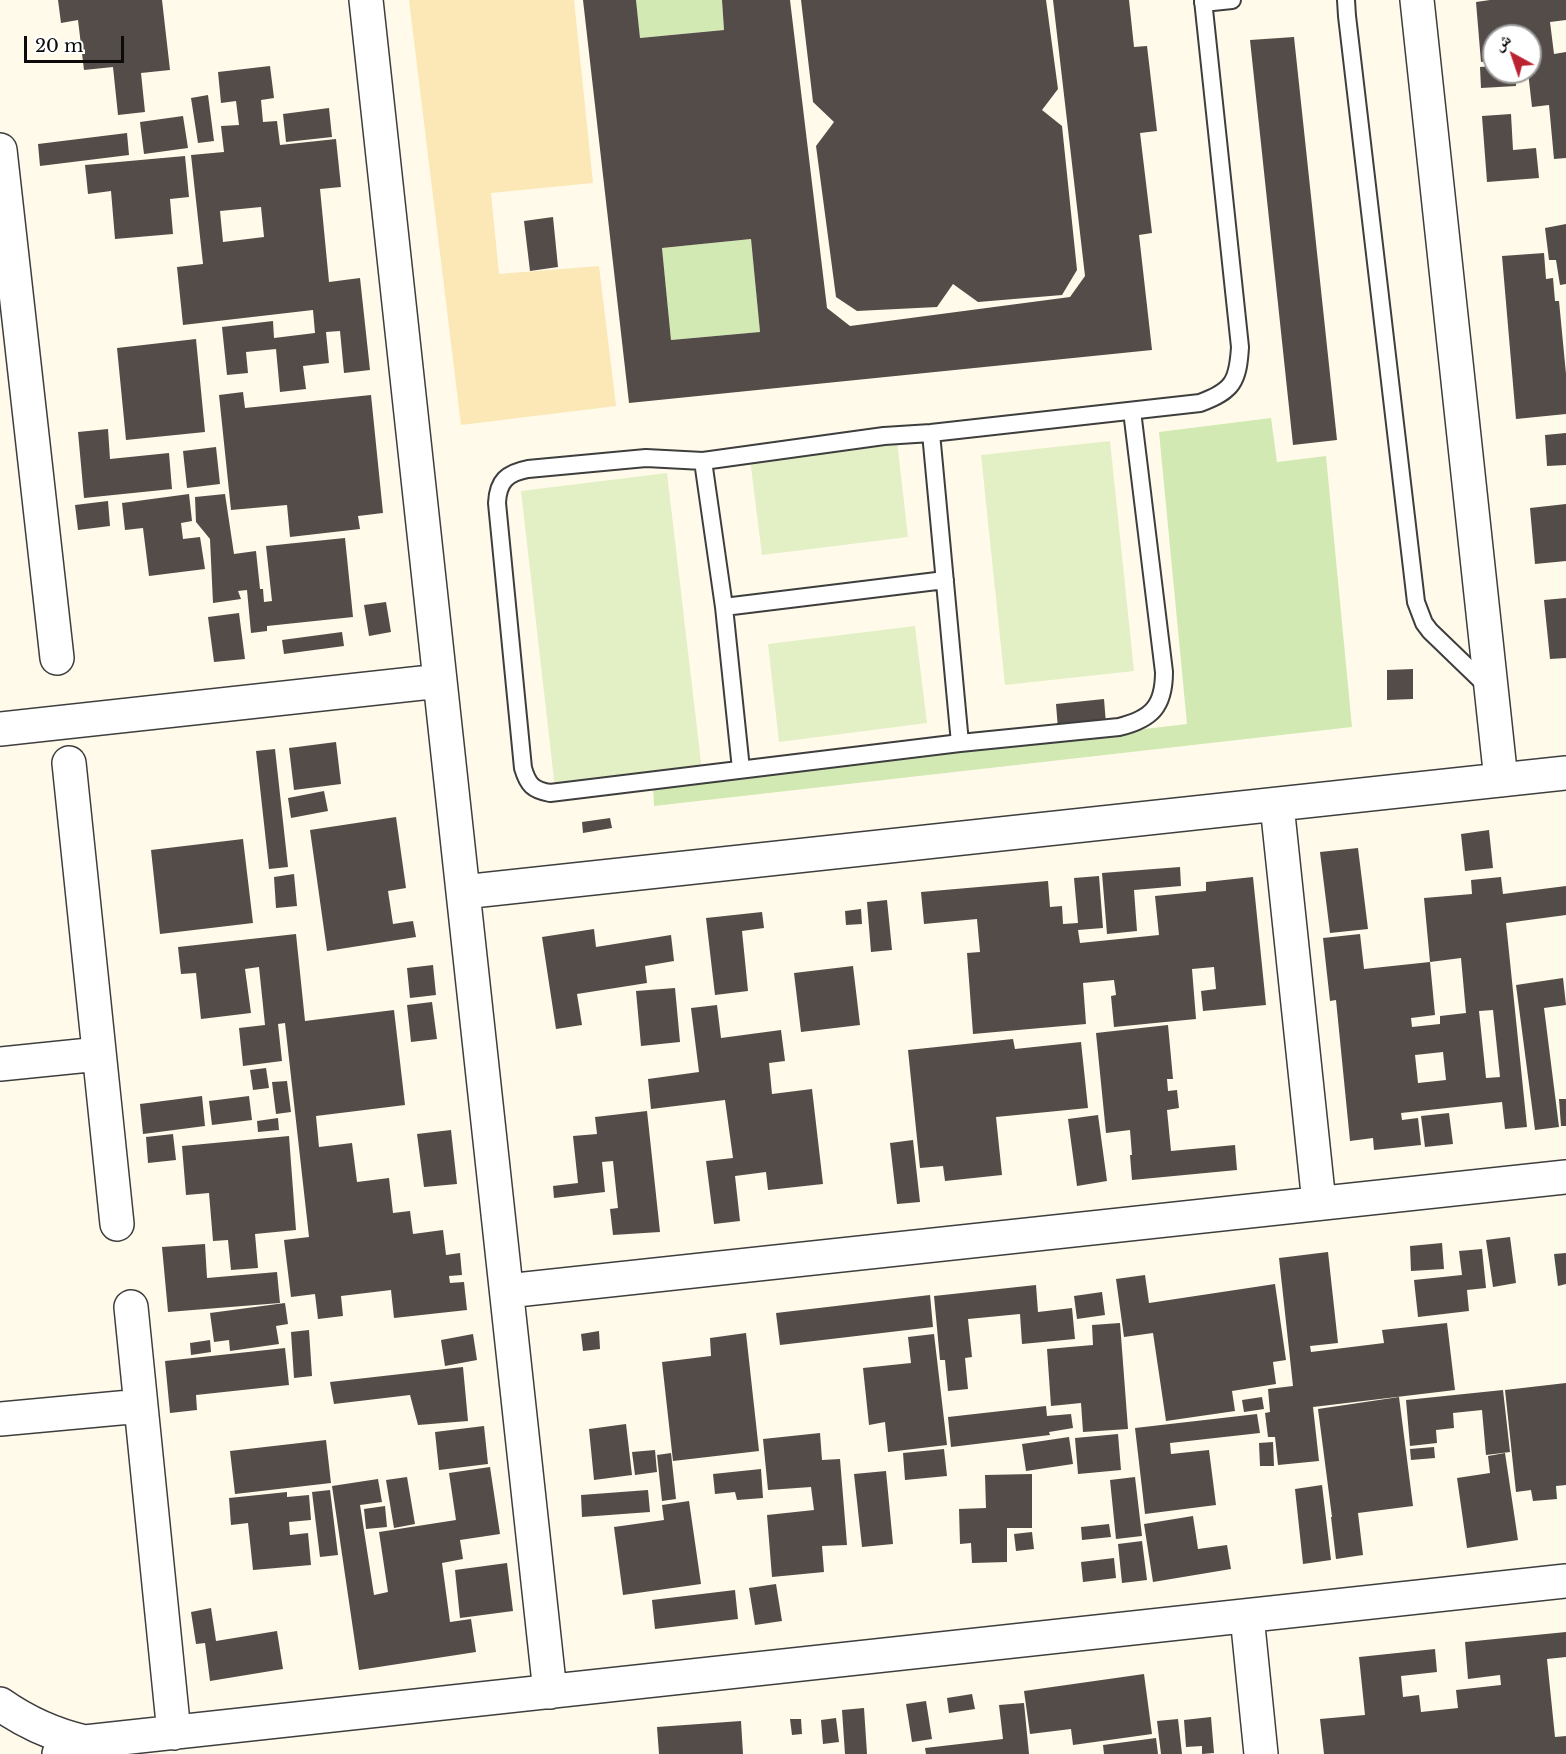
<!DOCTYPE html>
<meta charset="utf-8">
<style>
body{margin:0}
#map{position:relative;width:1566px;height:1754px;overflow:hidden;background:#fffae9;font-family:"Libre Baskerville","Noto Naskh Arabic",serif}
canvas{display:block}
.north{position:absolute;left:1482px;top:24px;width:60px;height:60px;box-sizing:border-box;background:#fff;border:2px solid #9d9d9d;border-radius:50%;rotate:320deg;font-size:16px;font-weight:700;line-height:24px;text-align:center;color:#0b0b0b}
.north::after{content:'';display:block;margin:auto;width:21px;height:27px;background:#bb2332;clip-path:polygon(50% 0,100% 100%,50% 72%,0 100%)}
.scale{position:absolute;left:24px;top:36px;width:100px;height:27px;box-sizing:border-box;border:3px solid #0b0b0b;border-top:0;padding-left:8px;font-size:18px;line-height:21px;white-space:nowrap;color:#0b0b0b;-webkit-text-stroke:4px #fff;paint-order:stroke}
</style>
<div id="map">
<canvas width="1566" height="1754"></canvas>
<div class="north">ش</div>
<div class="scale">20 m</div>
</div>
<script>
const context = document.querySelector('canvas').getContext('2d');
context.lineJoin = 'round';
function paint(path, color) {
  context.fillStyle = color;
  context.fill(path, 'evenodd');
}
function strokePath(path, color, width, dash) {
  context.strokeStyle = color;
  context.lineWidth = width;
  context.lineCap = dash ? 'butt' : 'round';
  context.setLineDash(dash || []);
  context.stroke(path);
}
const green = new Path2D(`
 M 636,0 L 722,0 L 724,30 L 640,38 Z
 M 751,239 L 760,332 L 671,340 L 662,248 Z
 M 1271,418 L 1277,462 L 1326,456 L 1352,727 L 654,806 L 653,787 L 1187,724 L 1159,432 Z`);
const sand = new Path2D(`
 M 409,0 L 574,0 L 593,183 L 491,193 L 499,274 L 599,266 L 616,406 L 461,425 Z`);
const pitch = new Path2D(`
 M 897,441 L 908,537 L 762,555 L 750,459 Z
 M 1110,441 L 1134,671 L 1005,685 L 981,455 Z
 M 667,473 L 702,771 L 555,788 L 521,491 Z
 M 915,626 L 927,723 L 779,742 L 768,644 Z`);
const building = new Path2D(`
 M 58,0 L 162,0 L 170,70 L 141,73 L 145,112 L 118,115 L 113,67 L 84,70 L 78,20 L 61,23 Z
 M 583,0 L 636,0 L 640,38 L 724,30 L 722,0 L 790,0 L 827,308 L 850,326 L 1070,297 L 1085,276 L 1053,0 L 1129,0 L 1134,47 L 1147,46 L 1157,131 L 1140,133 L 1152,233 L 1139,235 L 1152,350 L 629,403 ZM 751,239 L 760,332 L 671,340 L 662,248 Z
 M 801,0 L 1046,0 L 1058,89 L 1042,110 L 1062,126 L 1077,270 L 1062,295 L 978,302 L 953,284 L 937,307 L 857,311 L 836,297 L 816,146 L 834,122 L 813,102 Z
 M 1490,0 L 1566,0 L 1566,20 L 1550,22 L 1554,54 L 1566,52 L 1566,158 L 1554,159 L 1549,105 L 1532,107 L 1528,72 L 1530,72 L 1530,36 L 1494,36 L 1494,60 L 1481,62 L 1476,2 Z
 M 1294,37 L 1337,440 L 1293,445 L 1250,40 Z
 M 270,66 L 274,98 L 261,100 L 263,122 L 277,121 L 280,145 L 336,139 L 341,187 L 320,189 L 329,282 L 360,278 L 370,370 L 344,373 L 340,331 L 326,332 L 329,363 L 303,366 L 306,389 L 280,392 L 276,349 L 246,352 L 248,373 L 227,375 L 222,327 L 273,321 L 274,338 L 315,333 L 313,310 L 183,325 L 177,267 L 203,264 L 191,155 L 224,152 L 221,126 L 239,125 L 236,101 L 221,103 L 218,72 ZM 261,207 L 264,237 L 223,242 L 220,211 Z
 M 1494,66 L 1494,72 L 1516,72 L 1516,86 L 1481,88 L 1480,67 Z
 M 208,95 L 214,141 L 198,143 L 191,98 Z
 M 329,108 L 332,137 L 286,142 L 283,114 Z
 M 1511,114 L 1513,150 L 1536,148 L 1539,178 L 1487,182 L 1482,116 Z
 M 183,116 L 188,148 L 144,154 L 140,122 Z
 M 127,133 L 129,155 L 40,166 L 38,144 Z
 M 185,156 L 189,197 L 170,199 L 173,234 L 115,239 L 111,191 L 88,194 L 85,165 Z
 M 553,217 L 558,267 L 530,271 L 524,221 Z
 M 1566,224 L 1566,284 L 1560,285 L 1556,260 L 1549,260 L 1545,228 Z
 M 1544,253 L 1546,279 L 1553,278 L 1555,301 L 1559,301 L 1566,374 L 1566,414 L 1516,419 L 1502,256 Z
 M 196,339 L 205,432 L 126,440 L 117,348 Z
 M 243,392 L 245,408 L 371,395 L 383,513 L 358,516 L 360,529 L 290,537 L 287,505 L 231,510 L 219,395 Z
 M 108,429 L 110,459 L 169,453 L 172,489 L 84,498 L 78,432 Z
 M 1566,433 L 1566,465 L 1547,466 L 1545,435 Z
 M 216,447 L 220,484 L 187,488 L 183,451 Z
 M 189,494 L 192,521 L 181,523 L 183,539 L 200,537 L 205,569 L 149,576 L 143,528 L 125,530 L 122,503 Z
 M 225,494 L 234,554 L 256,551 L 260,589 L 263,589 L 264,602 L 272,601 L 266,546 L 345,538 L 353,617 L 267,626 L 267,631 L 251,633 L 247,590 L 238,591 L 241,599 L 213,603 L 210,539 L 196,522 L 195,497 Z
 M 108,501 L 110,526 L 78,530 L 75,505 Z
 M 1566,504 L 1566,561 L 1535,564 L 1530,508 Z
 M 1566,598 L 1566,658 L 1550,659 L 1544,600 Z
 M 386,602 L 391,632 L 369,636 L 364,605 Z
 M 239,613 L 245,659 L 214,662 L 208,617 Z
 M 342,632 L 344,646 L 284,654 L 282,640 Z
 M 1413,669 L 1413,699 L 1387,700 L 1387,670 Z
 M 1104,699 L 1106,724 L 1058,729 L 1056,704 Z
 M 336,742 L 341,784 L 294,790 L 289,748 Z
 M 275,749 L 288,867 L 269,869 L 256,751 Z
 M 324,791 L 328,811 L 291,818 L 288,798 Z
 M 396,817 L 406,888 L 388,891 L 393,924 L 413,921 L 416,937 L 327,951 L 310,830 Z
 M 610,818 L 612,828 L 583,833 L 582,822 Z
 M 1489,830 L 1493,868 L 1465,871 L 1461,834 Z
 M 243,839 L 253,923 L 160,934 L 151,850 Z
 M 1358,848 L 1368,929 L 1330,933 L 1320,852 Z
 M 1180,867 L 1181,886 L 1134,890 L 1137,931 L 1107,934 L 1102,873 Z
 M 294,874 L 297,906 L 276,908 L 274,877 Z
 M 1099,876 L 1103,928 L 1078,930 L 1080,943 L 1159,935 L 1155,896 L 1206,891 L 1206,882 L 1253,877 L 1266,1005 L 1203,1011 L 1201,991 L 1216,989 L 1214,967 L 1192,969 L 1196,1019 L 1114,1027 L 1111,996 L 1116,995 L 1114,980 L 1083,983 L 1086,1024 L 973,1034 L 967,953 L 980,952 L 977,919 L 924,924 L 921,892 L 1048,881 L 1050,907 L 1062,906 L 1063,924 L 1078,923 L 1074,878 Z
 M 1501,877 L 1503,894 L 1566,886 L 1566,915 L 1506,923 L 1527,1127 L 1505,1129 L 1502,1102 L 1401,1113 L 1402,1120 L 1418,1118 L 1421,1145 L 1374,1150 L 1373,1138 L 1350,1141 L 1336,1000 L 1330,1001 L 1323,938 L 1360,934 L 1364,969 L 1430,962 L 1435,1015 L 1411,1018 L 1412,1027 L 1440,1024 L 1440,1016 L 1466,1013 L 1461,958 L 1430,962 L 1424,898 L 1472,894 L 1471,880 ZM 1493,1010 L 1500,1077 L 1486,1078 L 1479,1011 ZM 1443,1052 L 1446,1080 L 1418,1083 L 1415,1055 Z
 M 887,900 L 892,950 L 871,952 L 867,902 Z
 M 861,909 L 862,924 L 846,925 L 845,911 Z
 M 762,912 L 764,928 L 742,931 L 748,991 L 715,995 L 706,918 Z
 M 594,929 L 596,947 L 671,935 L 674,961 L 645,966 L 647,983 L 577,994 L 582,1025 L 556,1029 L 542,937 Z
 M 296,934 L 305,1021 L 394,1010 L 405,1105 L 316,1116 L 319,1147 L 352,1143 L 357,1182 L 389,1178 L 393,1213 L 410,1211 L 413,1234 L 443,1230 L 446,1255 L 460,1253 L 462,1275 L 449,1276 L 450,1283 L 464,1282 L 467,1310 L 394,1318 L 391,1290 L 341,1296 L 343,1316 L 318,1319 L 315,1294 L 291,1297 L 284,1240 L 309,1237 L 285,1023 L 278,1024 L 282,1061 L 243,1066 L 239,1028 L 265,1025 L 259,967 L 245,969 L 251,1013 L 201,1019 L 196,973 L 181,974 L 178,947 Z
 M 433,965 L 436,995 L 410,998 L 407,968 Z
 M 853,966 L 860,1025 L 801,1032 L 794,973 Z
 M 1563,978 L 1566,1005 L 1544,1008 L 1559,1127 L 1535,1130 L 1516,985 Z
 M 675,988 L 680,1042 L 641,1046 L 636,991 Z
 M 432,1002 L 437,1039 L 411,1042 L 407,1005 Z
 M 717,1005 L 721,1038 L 781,1030 L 785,1061 L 769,1063 L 772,1094 L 812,1089 L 823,1184 L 768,1190 L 766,1172 L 735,1176 L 740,1221 L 714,1224 L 706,1161 L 733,1158 L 725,1100 L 651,1109 L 648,1079 L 699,1072 L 691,1008 Z
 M 1168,1025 L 1173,1079 L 1167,1079 L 1168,1091 L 1177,1090 L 1179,1108 L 1167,1110 L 1171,1151 L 1235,1145 L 1237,1170 L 1132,1180 L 1130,1155 L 1132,1155 L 1130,1130 L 1106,1133 L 1096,1033 Z
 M 1013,1039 L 1015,1049 L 1081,1042 L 1088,1108 L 996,1117 L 1002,1175 L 945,1181 L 943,1166 L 920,1168 L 908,1050 Z
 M 266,1068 L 269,1088 L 253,1090 L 250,1070 Z
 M 287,1081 L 291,1112 L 276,1114 L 272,1082 Z
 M 202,1096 L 205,1126 L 143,1134 L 140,1104 Z
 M 249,1096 L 252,1120 L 212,1125 L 209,1101 Z
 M 1559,1099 L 1566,1099 L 1566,1126 L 1561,1126 Z
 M 647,1111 L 660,1232 L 613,1235 L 610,1209 L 618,1208 L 613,1161 L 602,1162 L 605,1192 L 554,1198 L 553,1186 L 578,1183 L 573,1136 L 597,1134 L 595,1117 Z
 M 1449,1113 L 1453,1144 L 1425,1147 L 1421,1116 Z
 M 1098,1115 L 1107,1181 L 1077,1186 L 1068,1119 Z
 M 278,1118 L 279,1130 L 258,1132 L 257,1121 Z
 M 451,1130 L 457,1184 L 424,1187 L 417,1134 Z
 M 173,1134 L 176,1160 L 148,1163 L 146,1137 Z
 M 289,1136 L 296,1230 L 255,1234 L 258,1268 L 231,1270 L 228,1240 L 213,1241 L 209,1193 L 186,1195 L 182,1146 Z
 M 913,1140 L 920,1202 L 897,1204 L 890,1143 Z
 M 1510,1237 L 1516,1283 L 1493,1287 L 1486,1240 Z
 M 1442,1243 L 1444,1269 L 1411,1271 L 1410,1246 Z
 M 205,1244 L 207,1278 L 277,1272 L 280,1303 L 168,1312 L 162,1247 Z
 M 1482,1249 L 1486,1288 L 1467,1290 L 1469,1311 L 1418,1317 L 1414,1280 L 1462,1275 L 1459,1251 Z
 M 1328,1252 L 1338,1343 L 1310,1346 L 1311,1352 L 1384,1343 L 1382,1330 L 1447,1323 L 1455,1390 L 1313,1407 L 1319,1461 L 1278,1465 L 1275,1437 L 1268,1437 L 1265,1413 L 1270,1412 L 1268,1389 L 1293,1386 L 1279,1258 Z
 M 1566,1253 L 1566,1284 L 1558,1286 L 1554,1254 Z
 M 1145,1275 L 1149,1303 L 1275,1284 L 1286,1360 L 1273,1362 L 1276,1384 L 1232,1391 L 1235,1411 L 1166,1421 L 1153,1333 L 1124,1337 L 1116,1279 Z
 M 1036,1285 L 1038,1312 L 1072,1308 L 1075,1339 L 1022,1344 L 1020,1314 L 968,1319 L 972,1357 L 965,1358 L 968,1389 L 948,1391 L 945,1360 L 940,1360 L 934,1296 Z
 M 1102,1292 L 1105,1315 L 1077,1319 L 1074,1296 Z
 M 930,1295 L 933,1327 L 780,1345 L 776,1313 Z
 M 285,1303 L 288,1324 L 276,1326 L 279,1344 L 230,1351 L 229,1340 L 214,1342 L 210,1313 Z
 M 1120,1323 L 1128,1429 L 1083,1432 L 1081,1403 L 1051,1406 L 1047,1349 L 1093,1345 L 1092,1325 Z
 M 309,1330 L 312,1376 L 294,1378 L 291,1332 Z
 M 599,1331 L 600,1349 L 583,1351 L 581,1334 Z
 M 746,1333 L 759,1451 L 673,1461 L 662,1362 L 711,1356 L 710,1338 Z
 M 473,1334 L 477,1360 L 445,1366 L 441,1340 Z
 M 934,1334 L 947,1445 L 888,1452 L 885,1422 L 869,1425 L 863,1368 L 911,1363 L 908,1337 Z
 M 210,1340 L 211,1352 L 191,1355 L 190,1343 Z
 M 285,1348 L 289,1385 L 196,1395 L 197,1410 L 170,1413 L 165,1361 Z
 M 463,1367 L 468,1421 L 418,1425 L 410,1395 L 334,1404 L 330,1382 Z
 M 1566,1383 L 1566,1485 L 1556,1486 L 1557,1499 L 1533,1501 L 1531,1490 L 1516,1492 L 1505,1390 Z
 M 1503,1390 L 1510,1452 L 1486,1455 L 1482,1410 L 1453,1413 L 1454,1428 L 1436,1430 L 1437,1443 L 1410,1446 L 1406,1400 Z
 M 1262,1397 L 1264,1409 L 1244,1412 L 1242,1400 Z
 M 1399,1397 L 1413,1506 L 1358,1513 L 1363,1555 L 1336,1559 L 1331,1517 L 1332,1517 L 1318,1409 Z
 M 1046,1406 L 1047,1416 L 1071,1414 L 1073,1428 L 1049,1432 L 1050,1435 L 951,1447 L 948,1417 Z
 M 1257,1414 L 1260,1433 L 1170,1443 L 1171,1454 L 1209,1450 L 1216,1505 L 1145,1514 L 1135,1428 Z
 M 626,1424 L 632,1475 L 594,1480 L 589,1429 Z
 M 484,1426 L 488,1464 L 439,1470 L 435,1432 Z
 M 820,1433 L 822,1460 L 840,1459 L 847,1545 L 822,1546 L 824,1572 L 772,1577 L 767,1515 L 814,1510 L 811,1487 L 768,1490 L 763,1439 Z
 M 1118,1434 L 1121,1470 L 1078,1474 L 1075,1438 Z
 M 1069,1437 L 1073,1464 L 1026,1471 L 1022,1444 Z
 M 326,1440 L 331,1483 L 235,1494 L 230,1451 Z
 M 1273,1442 L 1274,1466 L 1260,1466 L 1259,1443 Z
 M 1434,1447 L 1435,1458 L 1411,1460 L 1410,1449 Z
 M 944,1449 L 947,1476 L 905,1480 L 903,1453 Z
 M 655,1450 L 657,1472 L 635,1475 L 632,1452 Z
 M 671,1453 L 676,1499 L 662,1501 L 657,1455 Z
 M 1505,1453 L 1518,1540 L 1467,1548 L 1457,1478 L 1490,1473 L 1488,1456 Z
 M 490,1467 L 500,1534 L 460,1540 L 463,1559 L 442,1563 L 450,1622 L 471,1619 L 476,1652 L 359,1670 L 332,1486 L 378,1479 L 382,1502 L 360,1505 L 374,1595 L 388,1592 L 379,1532 L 456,1520 L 449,1473 Z
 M 761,1469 L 763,1498 L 737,1500 L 735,1492 L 715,1494 L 713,1474 Z
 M 886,1471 L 893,1544 L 862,1547 L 854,1474 Z
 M 1032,1474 L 1032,1528 L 1007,1528 L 1007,1562 L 972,1563 L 971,1543 L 960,1544 L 959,1509 L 986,1508 L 985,1475 Z
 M 407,1477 L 415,1524 L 394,1528 L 386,1480 Z
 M 1135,1477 L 1142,1536 L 1116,1539 L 1110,1480 Z
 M 1322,1485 L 1331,1560 L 1303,1564 L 1295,1489 Z
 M 330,1490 L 338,1555 L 320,1557 L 312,1492 Z
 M 648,1490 L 650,1512 L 582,1517 L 581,1495 Z
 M 287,1492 L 287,1497 L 309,1495 L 311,1520 L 289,1522 L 290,1535 L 308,1533 L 311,1565 L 253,1570 L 248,1523 L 231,1525 L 229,1498 Z
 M 689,1501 L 701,1584 L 623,1595 L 614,1527 L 664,1520 L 662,1505 Z
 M 385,1506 L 387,1527 L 366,1529 L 364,1509 Z
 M 1193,1516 L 1198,1549 L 1227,1545 L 1231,1569 L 1153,1582 L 1144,1524 Z
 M 1109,1524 L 1111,1537 L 1082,1540 L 1081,1527 Z
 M 1032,1532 L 1034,1549 L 1016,1551 L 1014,1534 Z
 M 1142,1541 L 1147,1580 L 1122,1583 L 1118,1544 Z
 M 1114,1558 L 1116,1578 L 1083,1582 L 1081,1562 Z
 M 507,1563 L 513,1611 L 460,1618 L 455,1570 Z
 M 776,1584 L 782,1621 L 755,1625 L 749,1588 Z
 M 735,1590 L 738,1619 L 655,1629 L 652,1600 Z
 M 211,1608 L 216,1641 L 277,1631 L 283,1669 L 210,1681 L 205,1643 L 196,1644 L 191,1612 Z
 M 1566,1632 L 1566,1657 L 1547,1659 L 1555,1737 L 1566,1736 L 1566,1754 L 1324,1754 L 1320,1719 L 1365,1715 L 1359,1657 L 1435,1649 L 1437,1672 L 1401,1676 L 1403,1697 L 1419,1695 L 1421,1712 L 1458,1708 L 1456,1690 L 1501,1685 L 1500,1675 L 1468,1679 L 1465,1642 Z
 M 1144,1674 L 1152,1734 L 1073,1745 L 1071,1729 L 1030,1734 L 1024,1691 Z
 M 972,1694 L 975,1709 L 949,1713 L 947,1698 Z
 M 926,1701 L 932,1739 L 912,1742 L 906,1704 Z
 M 1024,1703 L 1029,1754 L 926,1754 L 925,1748 L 1003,1739 L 999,1705 Z
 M 864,1708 L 867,1754 L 845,1754 L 842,1710 Z
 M 1211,1717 L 1214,1753 L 1202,1754 L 1202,1746 L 1186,1747 L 1184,1720 Z
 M 836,1718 L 839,1742 L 823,1744 L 821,1720 Z
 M 790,1719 L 801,1719 L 802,1734 L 792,1735 Z
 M 1178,1719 L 1182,1754 L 1161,1754 L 1157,1721 Z
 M 741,1721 L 743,1754 L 659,1754 L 657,1727 Z
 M 1156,1738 L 1158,1754 L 1104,1754 L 1103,1745 Z`);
const service = new Path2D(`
 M 1346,0 L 1347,16 L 1416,602 L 1424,623 L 1430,631 L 1488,687
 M 1203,3 L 1232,0
 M 1132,411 L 1164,672 C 1164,706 1152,719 1119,727 L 960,743 L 550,793 C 533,790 528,785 523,768 L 497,503 C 498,481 507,473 528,469 L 646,458 L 703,461 L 884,436 L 931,433 L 1200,403 C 1233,391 1238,381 1240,347 L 1203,0
 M 931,433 L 960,743
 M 703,461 L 724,607 L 741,769
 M 724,607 L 945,580`);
const minor = new Path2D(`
 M 366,0 L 550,1692
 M 1417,0 L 1501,780
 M 0,150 L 57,658
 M 0,729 L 440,681
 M 69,763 L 117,1224
 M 1277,805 L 1319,1203
 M 463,892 L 1566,773
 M 0,1064 L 99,1054
 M 507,1291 L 1566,1177
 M 131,1307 L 174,1733
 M 0,1419 L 141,1406
 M 1247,1616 L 1261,1754
 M 0,1704 C 27,1723 54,1735 85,1742
 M 59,1754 L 85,1742 L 1566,1581`);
paint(green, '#d2e9b4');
paint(sand, '#fbe8b6');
paint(pitch, '#e3f0c6');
paint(building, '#544c48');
strokePath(service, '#3e3e3e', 20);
strokePath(minor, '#3e3e3e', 36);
strokePath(service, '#fff', 16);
strokePath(minor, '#fff', 33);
</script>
